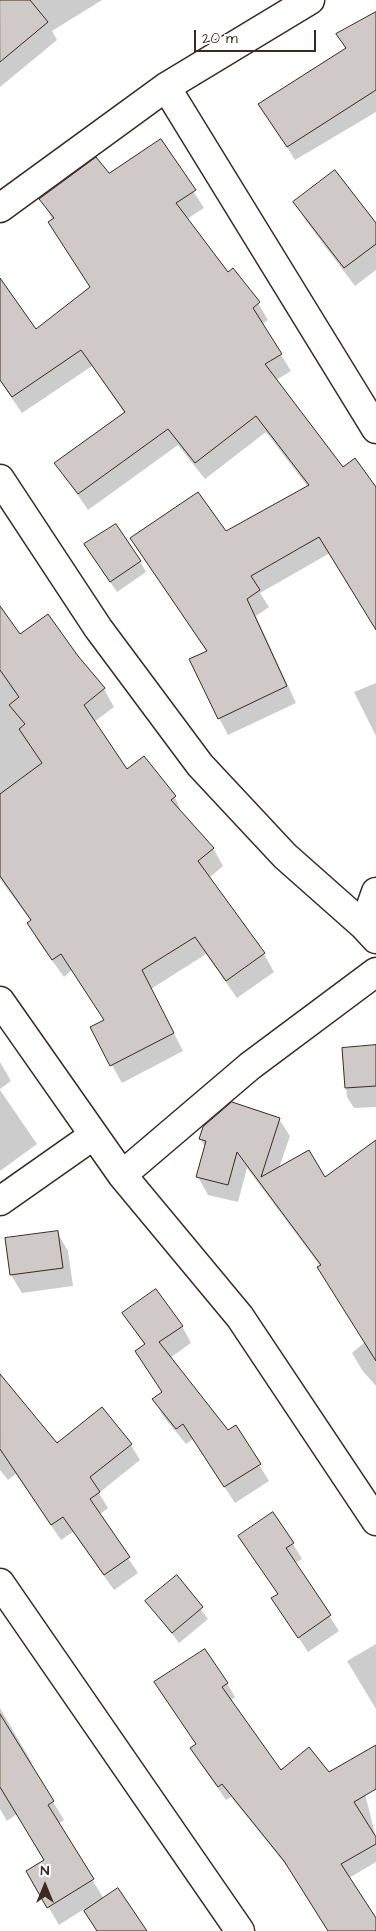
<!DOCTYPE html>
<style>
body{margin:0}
#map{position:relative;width:376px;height:1931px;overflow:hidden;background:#fff;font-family:"Architects Daughter",sans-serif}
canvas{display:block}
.north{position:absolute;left:20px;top:1861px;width:50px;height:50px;-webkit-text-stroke:4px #fff;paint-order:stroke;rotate:0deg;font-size:14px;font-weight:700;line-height:20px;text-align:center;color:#3b2a1e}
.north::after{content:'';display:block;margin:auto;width:18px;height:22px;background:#3b2a1e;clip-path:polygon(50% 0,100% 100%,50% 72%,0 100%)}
.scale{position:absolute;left:194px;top:30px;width:122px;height:22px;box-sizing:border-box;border:2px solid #3b2a1e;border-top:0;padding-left:6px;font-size:15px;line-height:18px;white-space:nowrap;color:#3b2a1e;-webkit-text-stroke:4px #fff;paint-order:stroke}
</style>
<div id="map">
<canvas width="376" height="1931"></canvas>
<div class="north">N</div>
<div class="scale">20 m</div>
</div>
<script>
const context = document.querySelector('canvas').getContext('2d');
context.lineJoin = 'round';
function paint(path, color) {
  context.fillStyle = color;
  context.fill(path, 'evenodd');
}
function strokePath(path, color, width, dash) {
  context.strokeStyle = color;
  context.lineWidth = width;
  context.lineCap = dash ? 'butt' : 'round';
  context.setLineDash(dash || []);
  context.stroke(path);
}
const shadow = new Path2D(`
 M 0,0 L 102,0 L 52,31 L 57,40 L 0,87 Z
 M 376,13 L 376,112 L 295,160 L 260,105 L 346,49 L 338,34 Z
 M 161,141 L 204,208 L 187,219 L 228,274 L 258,303 L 268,320 L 262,324 L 291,371 L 276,380 L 343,469 L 376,489 L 376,629 L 330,553 L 260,593 L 269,607 L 256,616 L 296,703 L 228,735 L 219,718 L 207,652 L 131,538 L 226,533 L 308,487 L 266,432 L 205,479 L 178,445 L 88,510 L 56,463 L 125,414 L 92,366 L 22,413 L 0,381 L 0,280 L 36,330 L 91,288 L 41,199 L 109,175 Z
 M 295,202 L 376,225 L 376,270 L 355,286 L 306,221 Z
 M 92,556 L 140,561 L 146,572 L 117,592 Z
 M 0,608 L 20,636 L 77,657 L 104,689 L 114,707 L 94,722 L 127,771 L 175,797 L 183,816 L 213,848 L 223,866 L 209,878 L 264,954 L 274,972 L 237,998 L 206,954 L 151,989 L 183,1051 L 122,1083 L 91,1028 L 105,1021 L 72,970 L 64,977 L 38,941 L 28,923 L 31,921 L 0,879 Z
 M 376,683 L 376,736 L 354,692 Z
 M 376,1046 L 376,1107 L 354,1108 L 347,1097 L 343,1049 Z
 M 0,1062 L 11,1081 L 0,1089 Z
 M 0,1090 L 37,1144 L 0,1171 Z
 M 279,1119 L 290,1136 L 279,1168 L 325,1179 L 376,1141 L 376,1386 L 362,1370 L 352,1353 L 365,1342 L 321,1267 L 247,1168 L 238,1202 L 208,1195 L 198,1177 L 205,1147 L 200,1138 Z
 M 57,1232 L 68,1251 L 73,1286 L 22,1293 L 11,1275 Z
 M 124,1313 L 182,1326 L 191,1343 L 170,1358 L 227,1432 L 236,1427 L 269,1481 L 235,1503 L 193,1439 L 186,1444 L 163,1416 L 154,1399 L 163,1393 L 145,1346 Z
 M 0,1406 L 56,1445 L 131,1445 L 140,1460 L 99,1493 L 108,1508 L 99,1515 L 138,1573 L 114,1590 L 73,1532 L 61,1540 L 16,1474 L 8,1480 L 0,1470 Z
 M 240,1536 L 293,1544 L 302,1559 L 295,1563 L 339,1631 L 308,1652 L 273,1599 L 279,1595 Z
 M 177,1577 L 208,1619 L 179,1643 L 147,1601 Z
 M 376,1644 L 376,1709 L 347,1661 Z
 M 227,1683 L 235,1697 L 230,1701 L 280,1772 L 360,1774 L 376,1838 L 376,1862 L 349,1878 L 376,1921 L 376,1931 L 352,1931 L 294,1875 L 231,1797 L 226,1800 L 200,1763 L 192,1749 L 197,1745 L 164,1696 Z
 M 0,1708 L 32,1763 L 30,1764 L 64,1820 L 58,1824 L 104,1899 L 145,1931 L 98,1931 L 84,1909 L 59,1925 L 28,1872 L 46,1860 L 17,1814 L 7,1821 L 0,1809 Z`);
const building = new Path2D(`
 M 0,0 L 30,0 L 48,22 L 0,62 Z
 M 376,12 L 376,90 L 287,147 L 258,104 L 346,48 L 336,34 Z
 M 161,139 L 196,190 L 176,203 L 228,272 L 233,268 L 260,302 L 253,308 L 282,354 L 265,364 L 343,467 L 355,458 L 376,487 L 376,630 L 319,537 L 251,576 L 260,590 L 247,599 L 287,686 L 218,719 L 189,659 L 207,651 L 130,538 L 198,492 L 226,531 L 309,485 L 256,416 L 195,463 L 168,429 L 78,494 L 54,463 L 125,412 L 81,350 L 12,397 L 0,380 L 0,278 L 36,329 L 90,287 L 48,222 L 54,218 L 39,199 L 96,157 L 109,173 Z
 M 335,170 L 376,223 L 376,244 L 344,268 L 293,202 Z
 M 116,524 L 141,561 L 110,582 L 84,544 Z
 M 0,606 L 20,634 L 48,614 L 78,656 L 105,688 L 84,705 L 127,769 L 144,756 L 176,796 L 171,800 L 214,848 L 198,861 L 265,953 L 226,981 L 195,937 L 142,970 L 174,1033 L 110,1066 L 90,1027 L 104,1020 L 61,954 L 52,960 L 27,923 L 31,920 L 0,876 L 0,794 L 42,763 L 19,729 L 25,724 L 9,705 L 19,697 L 0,670 Z
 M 376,1045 L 376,1086 L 345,1088 L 342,1048 Z
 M 232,1102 L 280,1118 L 261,1177 L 309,1150 L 325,1177 L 376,1140 L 376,1361 L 317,1267 L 321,1265 L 237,1152 L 228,1185 L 196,1177 L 206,1141 L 199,1139 L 203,1127 Z
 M 58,1231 L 63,1268 L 10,1275 L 5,1238 Z
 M 156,1289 L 183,1326 L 159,1342 L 228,1430 L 236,1425 L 261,1464 L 224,1487 L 183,1424 L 176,1429 L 152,1399 L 162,1392 L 135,1351 L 145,1344 L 122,1313 Z
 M 0,1374 L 57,1443 L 102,1407 L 132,1444 L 90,1477 L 100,1492 L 90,1499 L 130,1557 L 104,1575 L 63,1517 L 51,1525 L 0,1449 Z
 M 273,1512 L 294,1543 L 286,1548 L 331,1615 L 298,1638 L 271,1598 L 278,1594 L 238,1536 Z
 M 177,1575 L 203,1607 L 172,1633 L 145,1601 Z
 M 205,1649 L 228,1683 L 222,1687 L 281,1770 L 309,1747 L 329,1772 L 376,1745 L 376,1789 L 354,1802 L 376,1837 L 376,1844 L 341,1864 L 376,1918 L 376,1931 L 328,1931 L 284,1861 L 222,1784 L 218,1787 L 190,1748 L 196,1744 L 154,1682 Z
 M 0,1714 L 54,1801 L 48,1805 L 94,1879 L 47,1908 L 26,1871 L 44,1860 L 0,1787 Z
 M 118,1888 L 147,1931 L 97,1931 L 84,1911 Z`);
const street = new Path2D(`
 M 166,87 L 376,429
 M 0,208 L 166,87 L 310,0
 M 0,479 L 98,628 L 200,765 L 285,856 L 364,926 L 376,939
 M 364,926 L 376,892
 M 0,1001 L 122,1175 L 240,1317 L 376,1521
 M 122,1175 L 250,1066 L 376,972
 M 0,1201 L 94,1135
 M 0,1583 L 240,1931`);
paint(shadow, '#0003');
paint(building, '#cfcac7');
strokePath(building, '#3b2a1e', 1);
strokePath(street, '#3b2a1e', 31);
strokePath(street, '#fff', 28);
</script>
